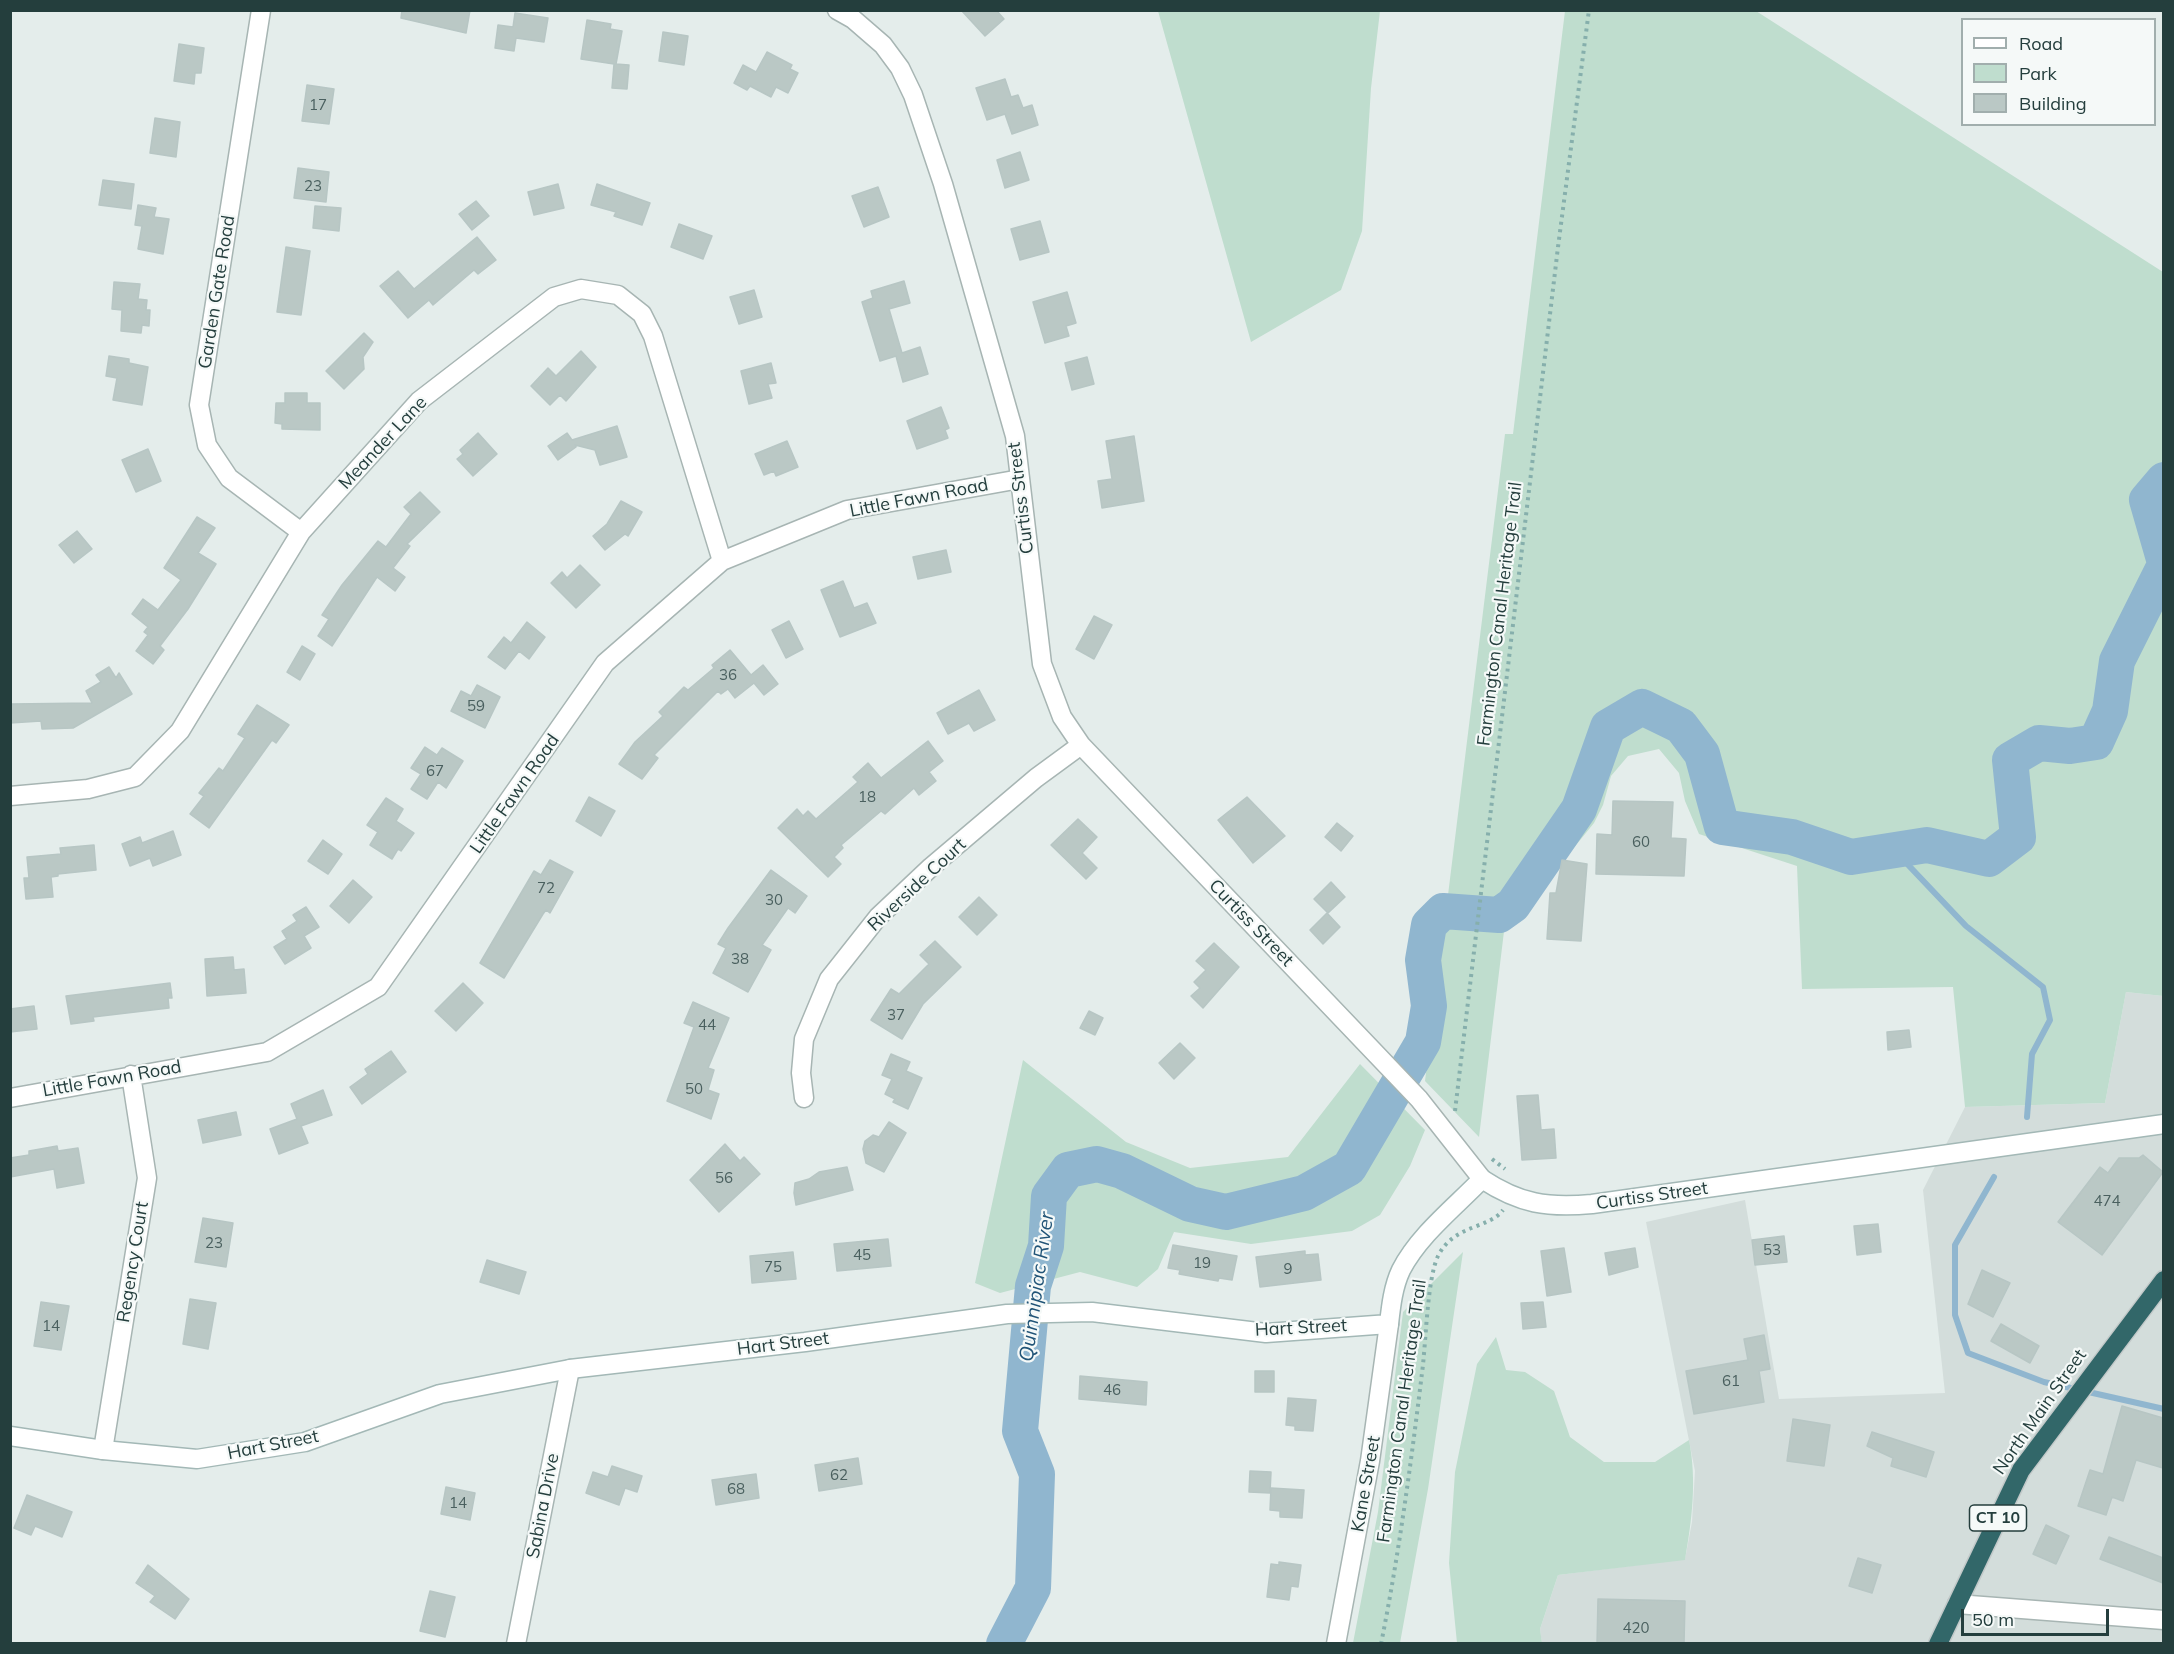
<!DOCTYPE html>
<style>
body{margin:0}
#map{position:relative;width:2174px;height:1654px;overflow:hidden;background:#e4edeb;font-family:Mulish,sans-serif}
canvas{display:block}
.frame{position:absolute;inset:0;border:12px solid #243e3d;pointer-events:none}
.legend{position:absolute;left:1961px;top:18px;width:195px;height:108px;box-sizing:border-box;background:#f5f9f8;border:2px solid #a1aead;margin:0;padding:8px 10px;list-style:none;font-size:18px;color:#243e3d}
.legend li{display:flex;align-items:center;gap:12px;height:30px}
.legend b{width:30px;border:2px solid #a1aead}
.scale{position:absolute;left:1961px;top:1609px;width:148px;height:27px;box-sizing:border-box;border:3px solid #243e3d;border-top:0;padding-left:8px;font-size:18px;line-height:21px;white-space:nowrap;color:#243e3d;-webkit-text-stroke:4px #f5f9f8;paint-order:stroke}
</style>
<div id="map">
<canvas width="2174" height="1654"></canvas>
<div class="frame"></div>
<ul class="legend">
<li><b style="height:8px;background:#fff"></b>Road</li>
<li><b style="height:16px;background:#bfddce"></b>Park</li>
<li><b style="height:16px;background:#bac8c5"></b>Building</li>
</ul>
<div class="scale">50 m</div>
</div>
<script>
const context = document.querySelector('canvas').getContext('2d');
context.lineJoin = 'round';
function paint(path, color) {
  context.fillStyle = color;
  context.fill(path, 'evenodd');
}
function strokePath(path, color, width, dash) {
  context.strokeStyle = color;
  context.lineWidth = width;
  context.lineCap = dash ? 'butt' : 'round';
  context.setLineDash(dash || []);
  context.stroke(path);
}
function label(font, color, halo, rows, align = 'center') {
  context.font = font + ' Mulish,sans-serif';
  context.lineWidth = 4.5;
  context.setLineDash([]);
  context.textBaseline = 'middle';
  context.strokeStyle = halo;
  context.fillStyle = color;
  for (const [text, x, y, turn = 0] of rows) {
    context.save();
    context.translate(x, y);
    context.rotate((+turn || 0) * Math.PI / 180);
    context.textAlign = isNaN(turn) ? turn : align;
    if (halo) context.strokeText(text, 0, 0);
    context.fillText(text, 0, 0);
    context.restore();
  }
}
const built = new Path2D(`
 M 2126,992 L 2163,996 L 2163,1643 L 1542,1644 L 1540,1629 L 1558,1575 L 1685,1559 L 1692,1522 L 1695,1471 L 1646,1222 L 1745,1200 L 1779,1399 L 1945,1393 L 1923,1190 L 1965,1107 L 2105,1103 Z`);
const green = new Path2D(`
 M 1158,11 L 1380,11 L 1371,88 L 1362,231 L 1341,290 L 1251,342 Z
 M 1565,11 L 1756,11 L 2163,272 L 2163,996 L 2126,992 L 2105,1103 L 1965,1107 L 1953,987 L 1802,989 L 1797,866 L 1699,834 L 1685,801 L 1679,773 L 1659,749 L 1628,756 L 1611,776 L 1603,805 L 1594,823 L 1546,882 L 1510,882 L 1479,1137 L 1425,1081 L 1505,434 L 1513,434 Z
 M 1023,1060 L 1126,1142 L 1190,1168 L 1288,1157 L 1360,1064 L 1425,1130 L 1410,1166 L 1380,1215 L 1352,1231 L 1251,1244 L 1174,1232 L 1158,1269 L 1137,1287 L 1080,1272 L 1000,1293 L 975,1283 Z
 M 1463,1252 L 1428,1489 L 1400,1643 L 1353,1643 L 1378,1512 L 1403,1312 Z
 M 1496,1337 L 1506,1370 L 1525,1372 L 1554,1391 L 1570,1437 L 1604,1462 L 1655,1462 L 1689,1440 C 1697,1481 1692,1519 1685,1560 L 1558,1575 L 1540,1629 L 1542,1643 L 1457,1643 L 1449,1563 L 1455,1472 L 1477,1364 Z`);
const stream = new Path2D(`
 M 1894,850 L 1966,926 L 2043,987 L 2050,1020 L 2032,1054 L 2027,1117
 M 1994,1177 L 1955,1245 L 1955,1315 L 1968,1353 L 2044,1382 L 2164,1409`);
const river = new Path2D(`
 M 2164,480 L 2147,500 L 2164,559
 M 1004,1644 L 1033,1588 L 1037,1474 L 1020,1431 L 1033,1286 L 1046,1246 L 1049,1196 L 1068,1170 L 1097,1164 L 1122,1171 L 1190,1204 L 1226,1212 L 1304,1193 L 1349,1168 L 1423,1042 L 1429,1006 L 1423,960 L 1429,925 L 1443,911 L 1499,915 L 1513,905 L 1579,809 L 1608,727 L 1642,707 L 1681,726 L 1702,754 L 1722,827 L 1792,837 L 1851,857 L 1927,845 L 1989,859 L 2018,837 L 2010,760 L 2039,743 L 2070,746 L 2096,742 L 2110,711 L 2117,661 L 2164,567`);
const building = new Path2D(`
 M 402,10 L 470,10 L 466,33 L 401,18 Z
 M 961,10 L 996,10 L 1004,19 L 985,36 Z
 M 515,13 L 548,18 L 544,42 L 516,38 L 514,51 L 495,48 L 498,25 L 513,27 Z
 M 587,20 L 611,24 L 610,29 L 622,31 L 616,64 L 629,65 L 627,89 L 612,88 L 614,64 L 581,59 Z
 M 663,32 L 688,36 L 684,65 L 659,61 Z
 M 179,44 L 204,48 L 201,73 L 195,73 L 194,84 L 174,81 Z
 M 767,52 L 792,65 L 790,69 L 798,73 L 788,93 L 776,87 L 771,97 L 750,86 L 747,90 L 734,83 L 743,65 L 756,72 Z
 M 1005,79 L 1011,97 L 1018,95 L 1023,108 L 1032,105 L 1038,125 L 1012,134 L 1005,114 L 987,120 L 976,88 Z
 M 307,85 L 334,89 L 329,124 L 302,121 Z
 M 155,118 L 180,122 L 176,157 L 150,153 Z
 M 1020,152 L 1029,180 L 1005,188 L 997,160 Z
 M 298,168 L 329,172 L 326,202 L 294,198 Z
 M 103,180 L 134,184 L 131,209 L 99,205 Z
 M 558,184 L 564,208 L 534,215 L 528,192 Z
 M 597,184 L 650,203 L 642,225 L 614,216 L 616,212 L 591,205 Z
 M 878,187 L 889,217 L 864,227 L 852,196 Z
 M 476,201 L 489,216 L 472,230 L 459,214 Z
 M 138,205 L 156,208 L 154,217 L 169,219 L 163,254 L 138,249 L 142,226 L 135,225 Z
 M 315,206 L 341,208 L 339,231 L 313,228 Z
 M 1040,221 L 1049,252 L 1020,260 L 1011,229 Z
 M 679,224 L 712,236 L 703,259 L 671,247 Z
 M 477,237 L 496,260 L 478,274 L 474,270 L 433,305 L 429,300 L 408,318 L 380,286 L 398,271 L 414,289 Z
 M 286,247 L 310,251 L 301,315 L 277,312 Z
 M 904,281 L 910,303 L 889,309 L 902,353 L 920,347 L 928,374 L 903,382 L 896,356 L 880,361 L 862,302 L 873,298 L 871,291 Z
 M 114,282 L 140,284 L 138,299 L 147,300 L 146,310 L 150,310 L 149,326 L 142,325 L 141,333 L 121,331 L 122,310 L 112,309 Z
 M 754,290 L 762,317 L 739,324 L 730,297 Z
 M 1067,292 L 1076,323 L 1066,326 L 1069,336 L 1045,343 L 1033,302 Z
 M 364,333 L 373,342 L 363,357 L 364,369 L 344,389 L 326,371 Z
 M 581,351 L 596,367 L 566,401 L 560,395 L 550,405 L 531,386 L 548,368 L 556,376 Z
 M 109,356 L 129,359 L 129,363 L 148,367 L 142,405 L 113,400 L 117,378 L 106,376 Z
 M 1087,357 L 1094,384 L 1072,390 L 1065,363 Z
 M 771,363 L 776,383 L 768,384 L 772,398 L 749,404 L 741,371 Z
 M 285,393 L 307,393 L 307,403 L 320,403 L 320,430 L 282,429 L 282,424 L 275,423 L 276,403 L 285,403 Z
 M 941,407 L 949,428 L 945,430 L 948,438 L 917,449 L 907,421 Z
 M 617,426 L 627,457 L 600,465 L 595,450 L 575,445 L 576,447 L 558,460 L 548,446 L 567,433 L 572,440 Z
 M 478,433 L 497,454 L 473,476 L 457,459 L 463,454 L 460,450 Z
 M 1134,436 L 1144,501 L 1102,508 L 1098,481 L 1112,479 L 1106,441 Z
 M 787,441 L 798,467 L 776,476 L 774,471 L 764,475 L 755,454 Z
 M 148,449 L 161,481 L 136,492 L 122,460 Z
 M 420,492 L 440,512 L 407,544 L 410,546 L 393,568 L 405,577 L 395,591 L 377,577 L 332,646 L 318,636 L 329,619 L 322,615 L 342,585 L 378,541 L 386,547 L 411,514 L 404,507 Z
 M 621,501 L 642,512 L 628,536 L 625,534 L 605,550 L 593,536 L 607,524 Z
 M 197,517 L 215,528 L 198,553 L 216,564 L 188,609 L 160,646 L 164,650 L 153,664 L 136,651 L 148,635 L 144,632 L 148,627 L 132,614 L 143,599 L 158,610 L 181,580 L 164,568 Z
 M 77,531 L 92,549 L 74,563 L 59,545 Z
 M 946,550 L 951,572 L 918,579 L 913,557 Z
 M 580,565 L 600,585 L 576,608 L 551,583 L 562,572 L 567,578 Z
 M 843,581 L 854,608 L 867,603 L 876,623 L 840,637 L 821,590 Z
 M 1094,616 L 1112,625 L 1094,659 L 1076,649 Z
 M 789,621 L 803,649 L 786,658 L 772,630 Z
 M 527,622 L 545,637 L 529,659 L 519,651 L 505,669 L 488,657 L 504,637 L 511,643 Z
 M 302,646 L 315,654 L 300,680 L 287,672 Z
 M 730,650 L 751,675 L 763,665 L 778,684 L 764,695 L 754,683 L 735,698 L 728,689 L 721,694 L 718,691 L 654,755 L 658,758 L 642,779 L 619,764 L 635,742 L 663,716 L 659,712 L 684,687 L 688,690 L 714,668 L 712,665 Z
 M 109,667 L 116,678 L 119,673 L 132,694 L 73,728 L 42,729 L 41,721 L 10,723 L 10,704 L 92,703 L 86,691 L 101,682 L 96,675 Z
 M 477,685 L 500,697 L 485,728 L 451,711 L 461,691 L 471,696 Z
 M 979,690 L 995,720 L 974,731 L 969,723 L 948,734 L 937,713 Z
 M 257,705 L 289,725 L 276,743 L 272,740 L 209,828 L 190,814 L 204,796 L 199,793 L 219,768 L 223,771 L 245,738 L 238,734 Z
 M 928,741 L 943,761 L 929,772 L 936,781 L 919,795 L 914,788 L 885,814 L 881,811 L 841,845 L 843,848 L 834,857 L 841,864 L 828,877 L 778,828 L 797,809 L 803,816 L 808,811 L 816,819 L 858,782 L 853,777 L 868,763 L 881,778 Z
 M 425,747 L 437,755 L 442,748 L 463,761 L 446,788 L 438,782 L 427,799 L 411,789 L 421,774 L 411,768 Z
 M 589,797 L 615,811 L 601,836 L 576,821 Z
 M 1247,797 L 1285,836 L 1253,863 L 1218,820 Z
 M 386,798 L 403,809 L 396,821 L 414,833 L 401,851 L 398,849 L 392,859 L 370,845 L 378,832 L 367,825 Z
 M 1613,801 L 1673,802 L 1671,838 L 1686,839 L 1684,876 L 1596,874 L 1597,834 L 1612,835 Z
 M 1078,819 L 1097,837 L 1082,853 L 1097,868 L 1086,879 L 1051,845 Z
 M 1337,823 L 1353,836 L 1341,851 L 1325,837 Z
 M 173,831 L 181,855 L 153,866 L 150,858 L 130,866 L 122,844 L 140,837 L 142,843 Z
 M 323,840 L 342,854 L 328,874 L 308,861 Z
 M 94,845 L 96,870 L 58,874 L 58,876 L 51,877 L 53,897 L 26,899 L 24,878 L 29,878 L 27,857 L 61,854 L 60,848 Z
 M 550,860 L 573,872 L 550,913 L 546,910 L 543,914 L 504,978 L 480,963 L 534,871 L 541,875 Z
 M 1562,860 L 1587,864 L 1581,941 L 1547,939 L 1550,893 L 1556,893 Z
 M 771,870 L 807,896 L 795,913 L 788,908 L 762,945 L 771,950 L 748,992 L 713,973 L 726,948 L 718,944 L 728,928 Z
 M 353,880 L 372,897 L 349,923 L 330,906 Z
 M 1331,882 L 1345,897 L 1328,913 L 1314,899 Z
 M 979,897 L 997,915 L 977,935 L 959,917 Z
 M 306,907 L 319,927 L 304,936 L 311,948 L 285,964 L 274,947 L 287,939 L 282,931 L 297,921 L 293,915 Z
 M 1327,913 L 1340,927 L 1323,944 L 1310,930 Z
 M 935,941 L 961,967 L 923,1004 L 902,1039 L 871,1020 L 891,989 L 899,994 L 929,964 L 920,955 Z
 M 1214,943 L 1239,967 L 1203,1008 L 1191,996 L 1200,988 L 1194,982 L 1206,970 L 1196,961 Z
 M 233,957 L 234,970 L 244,969 L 246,993 L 207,996 L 205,959 Z
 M 170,983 L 172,998 L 168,998 L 169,1008 L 93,1017 L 94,1021 L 71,1024 L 66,996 Z
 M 463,983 L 483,1003 L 456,1031 L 435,1011 Z
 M 693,1002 L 729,1018 L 708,1068 L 714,1070 L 708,1090 L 719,1094 L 711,1119 L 667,1101 L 694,1027 L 684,1023 Z
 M 34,1006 L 37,1029 L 10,1032 L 10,1009 Z
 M 1089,1011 L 1103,1018 L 1095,1035 L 1080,1028 Z
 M 1909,1030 L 1911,1047 L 1888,1050 L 1887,1032 Z
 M 1180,1043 L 1195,1058 L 1174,1079 L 1159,1063 Z
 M 391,1051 L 406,1072 L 362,1104 L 350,1087 L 368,1074 L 365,1069 Z
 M 891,1054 L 910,1062 L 906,1071 L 922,1078 L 908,1109 L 893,1102 L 895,1099 L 885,1094 L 892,1079 L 882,1075 Z
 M 323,1090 L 332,1115 L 301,1126 L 308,1143 L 279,1154 L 270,1129 L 297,1119 L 291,1104 Z
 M 1538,1095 L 1541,1130 L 1554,1129 L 1556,1158 L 1522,1160 L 1517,1096 Z
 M 236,1112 L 241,1135 L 203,1143 L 198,1120 Z
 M 889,1122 L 906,1133 L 884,1172 L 866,1163 L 863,1149 L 865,1141 L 873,1135 L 879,1137 Z
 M 725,1144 L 740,1161 L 744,1157 L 760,1174 L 719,1212 L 690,1180 Z
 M 57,1146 L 58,1151 L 78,1148 L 84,1183 L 57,1188 L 54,1169 L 10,1177 L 10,1158 L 29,1155 L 29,1151 Z
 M 2143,1155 L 2163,1172 L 2102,1255 L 2058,1222 L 2100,1167 L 2108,1173 L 2119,1158 L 2139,1158 Z
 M 847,1167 L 853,1190 L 796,1205 L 794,1193 L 795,1183 L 809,1179 L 819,1172 Z
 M 203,1218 L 233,1223 L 226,1267 L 195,1262 Z
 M 1878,1224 L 1881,1252 L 1857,1255 L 1854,1226 Z
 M 1784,1236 L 1787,1262 L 1755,1265 L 1752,1240 Z
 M 888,1239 L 891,1266 L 837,1271 L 834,1244 Z
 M 1173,1245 L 1237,1256 L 1232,1280 L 1219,1278 L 1218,1281 L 1179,1274 L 1180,1270 L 1168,1268 Z
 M 1564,1248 L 1571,1292 L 1547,1296 L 1541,1251 Z
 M 1635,1248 L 1638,1267 L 1609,1275 L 1605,1253 Z
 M 1305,1251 L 1305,1255 L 1318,1254 L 1321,1280 L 1260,1287 L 1256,1257 Z
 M 793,1252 L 796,1279 L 752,1283 L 750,1256 Z
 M 487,1260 L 526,1272 L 519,1294 L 480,1282 Z
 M 1982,1270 L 2010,1283 L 1993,1317 L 1968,1304 Z
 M 190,1299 L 216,1303 L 208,1349 L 183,1344 Z
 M 41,1302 L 69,1306 L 61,1350 L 34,1346 Z
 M 1543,1302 L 1546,1327 L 1523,1329 L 1521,1303 Z
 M 2001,1324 L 2039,1346 L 2030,1363 L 1991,1341 Z
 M 1764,1335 L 1770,1369 L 1759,1371 L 1764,1402 L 1694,1414 L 1686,1371 L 1748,1360 L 1744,1339 Z
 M 1255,1371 L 1274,1371 L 1274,1392 L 1255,1392 Z
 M 1080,1376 L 1147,1382 L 1146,1405 L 1079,1399 Z
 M 1288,1398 L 1316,1400 L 1313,1431 L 1295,1430 L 1295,1426 L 1286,1425 Z
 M 2122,1406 L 2163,1418 L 2163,1468 L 2136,1460 L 2123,1501 L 2112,1497 L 2106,1515 L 2078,1506 L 2090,1470 L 2103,1474 Z
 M 1793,1419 L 1830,1425 L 1824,1466 L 1787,1461 Z
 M 1872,1432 L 1934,1452 L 1926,1477 L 1891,1466 L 1893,1458 L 1867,1446 Z
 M 858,1458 L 862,1484 L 819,1491 L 815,1465 Z
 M 612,1466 L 642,1476 L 637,1492 L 625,1488 L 619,1505 L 586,1493 L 593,1472 L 608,1477 Z
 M 1250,1471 L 1271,1472 L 1270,1493 L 1249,1492 Z
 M 756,1474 L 759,1498 L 716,1505 L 712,1480 Z
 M 446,1487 L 475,1493 L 470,1520 L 441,1514 Z
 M 1271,1488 L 1304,1490 L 1302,1518 L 1280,1517 L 1280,1511 L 1270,1510 Z
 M 27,1495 L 72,1512 L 62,1537 L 35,1526 L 31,1535 L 14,1528 Z
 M 2046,1525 L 2069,1536 L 2056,1564 L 2033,1554 Z
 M 2109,1537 L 2163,1558 L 2163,1583 L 2100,1559 Z
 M 1858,1558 L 1881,1565 L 1872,1593 L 1849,1586 Z
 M 1279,1562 L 1301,1565 L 1298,1587 L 1291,1586 L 1289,1600 L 1267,1597 L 1271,1564 L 1279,1565 Z
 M 148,1565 L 189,1599 L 175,1619 L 150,1602 L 155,1596 L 136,1583 Z
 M 430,1591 L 455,1597 L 445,1637 L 420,1631 Z
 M 1598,1599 L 1685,1601 L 1684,1644 L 1597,1644 Z`);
const path = new Path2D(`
 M 1455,1111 L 1558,247 L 1589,10
 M 1492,1159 L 1505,1169
 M 1381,1644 C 1399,1554 1411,1463 1422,1373 C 1426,1344 1427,1279 1438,1256 C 1454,1224 1489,1229 1503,1210`);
const street = new Path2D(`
 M 261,10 L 199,405 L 207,445 L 229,478 L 301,532
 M 837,10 L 853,19 L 883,45 L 900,68 L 913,95 L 943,184 L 1015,436 L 1042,664 L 1062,717 L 1081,745 L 1419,1099 L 1482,1179
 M 10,796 L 88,789 L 135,777 L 180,731 L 301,532 L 419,401 L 554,297 L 581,289 L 618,295 L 642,314 L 653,336 L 722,561
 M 10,1098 L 267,1052 L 378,987 L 605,663 L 722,561 L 847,510 L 1020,479
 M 804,1098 L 801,1073 L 804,1039 L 829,979 L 878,917 L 931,867 L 1036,778 L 1081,745
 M 103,1450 L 147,1178 L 131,1075
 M 1957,1604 L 2164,1620
 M 516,1644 L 570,1369
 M 1336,1644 L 1370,1461 L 1389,1324`);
const secondary = new Path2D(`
 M 10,1436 L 103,1450 L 197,1459 L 305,1442 L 440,1394 L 570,1369 L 805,1342 L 1007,1314 L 1092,1312 L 1266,1333 L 1389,1324 C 1391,1306 1393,1287 1401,1270 C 1419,1235 1455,1207 1482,1179 C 1520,1204 1547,1208 1592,1204 L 2164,1124`);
const highway = new Path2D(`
 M 1938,1644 L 2021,1470 L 2164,1280`);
const numberNames = [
 ["17",318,105],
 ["23",313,186],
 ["36",728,675],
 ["59",476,706],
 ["67",435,771],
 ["18",867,797],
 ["60",1641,842],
 ["72",546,888],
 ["30",774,900],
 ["38",740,959],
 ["37",896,1015],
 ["44",707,1025],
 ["50",694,1089],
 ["56",724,1178],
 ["474",2107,1201],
 ["23",214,1243],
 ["53",1772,1250],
 ["45",862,1255],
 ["19",1202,1263],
 ["75",773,1267],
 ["9",1288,1269],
 ["14",51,1326],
 ["61",1731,1381],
 ["46",1112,1390],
 ["62",839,1475],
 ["68",736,1489],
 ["14",458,1503],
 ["420",1636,1628]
];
const shields = [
 [1998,1518,57]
];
const shieldNames = [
 ["CT 10",1998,1518]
];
const streetNames = [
 ["Garden Gate Road",217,292,-81],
 ["Meander Lane",383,443,-47],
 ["Little Fawn Road",919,498,-11],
 ["Curtiss Street",1021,498,-97],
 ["Farmington Canal Heritage Trail",1500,614,-83],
 ["Little Fawn Road",515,794,-55],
 ["Riverside Court",917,885,-43],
 ["Curtiss Street",1251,923,46],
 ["Little Fawn Road",112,1079,-10],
 ["Curtiss Street",1652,1196,-8],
 ["Regency Court",133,1262,-81],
 ["Hart Street",1301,1328,-3],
 ["Hart Street",783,1344,-7],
 ["Farmington Canal Heritage Trail",1402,1411,-82],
 ["North Main Street",2040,1412,-55],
 ["Hart Street",273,1445,-11],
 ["Kane Street",1366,1484,-80],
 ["Sabina Drive",543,1506,-79]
];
const waterNames = [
 ["Quinnipiac River",1037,1287,-82]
];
paint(built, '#d3dddb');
paint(green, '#bfddce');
strokePath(stream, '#90b6cf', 6);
strokePath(river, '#90b6cf', 36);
paint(building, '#bac8c5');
strokePath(building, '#b7c6c4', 1.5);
strokePath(street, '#a7b5b3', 21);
strokePath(secondary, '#a3b8b6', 21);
strokePath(highway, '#c2c9c9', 21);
strokePath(path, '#86afac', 4, [3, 4.5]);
strokePath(street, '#fff', 18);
strokePath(secondary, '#fff', 18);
strokePath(highway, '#326769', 18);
label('15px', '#4a605f', null, numberNames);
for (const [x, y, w] of shields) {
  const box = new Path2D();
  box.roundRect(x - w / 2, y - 13, w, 26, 4.5);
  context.fillStyle = '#f5f9f8';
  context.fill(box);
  strokePath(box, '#243e3d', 1.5);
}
label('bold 16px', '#243e3d', null, shieldNames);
label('18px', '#243e3d', '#f5f9f8', streetNames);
label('italic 20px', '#215477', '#f5f9f8', waterNames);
</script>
